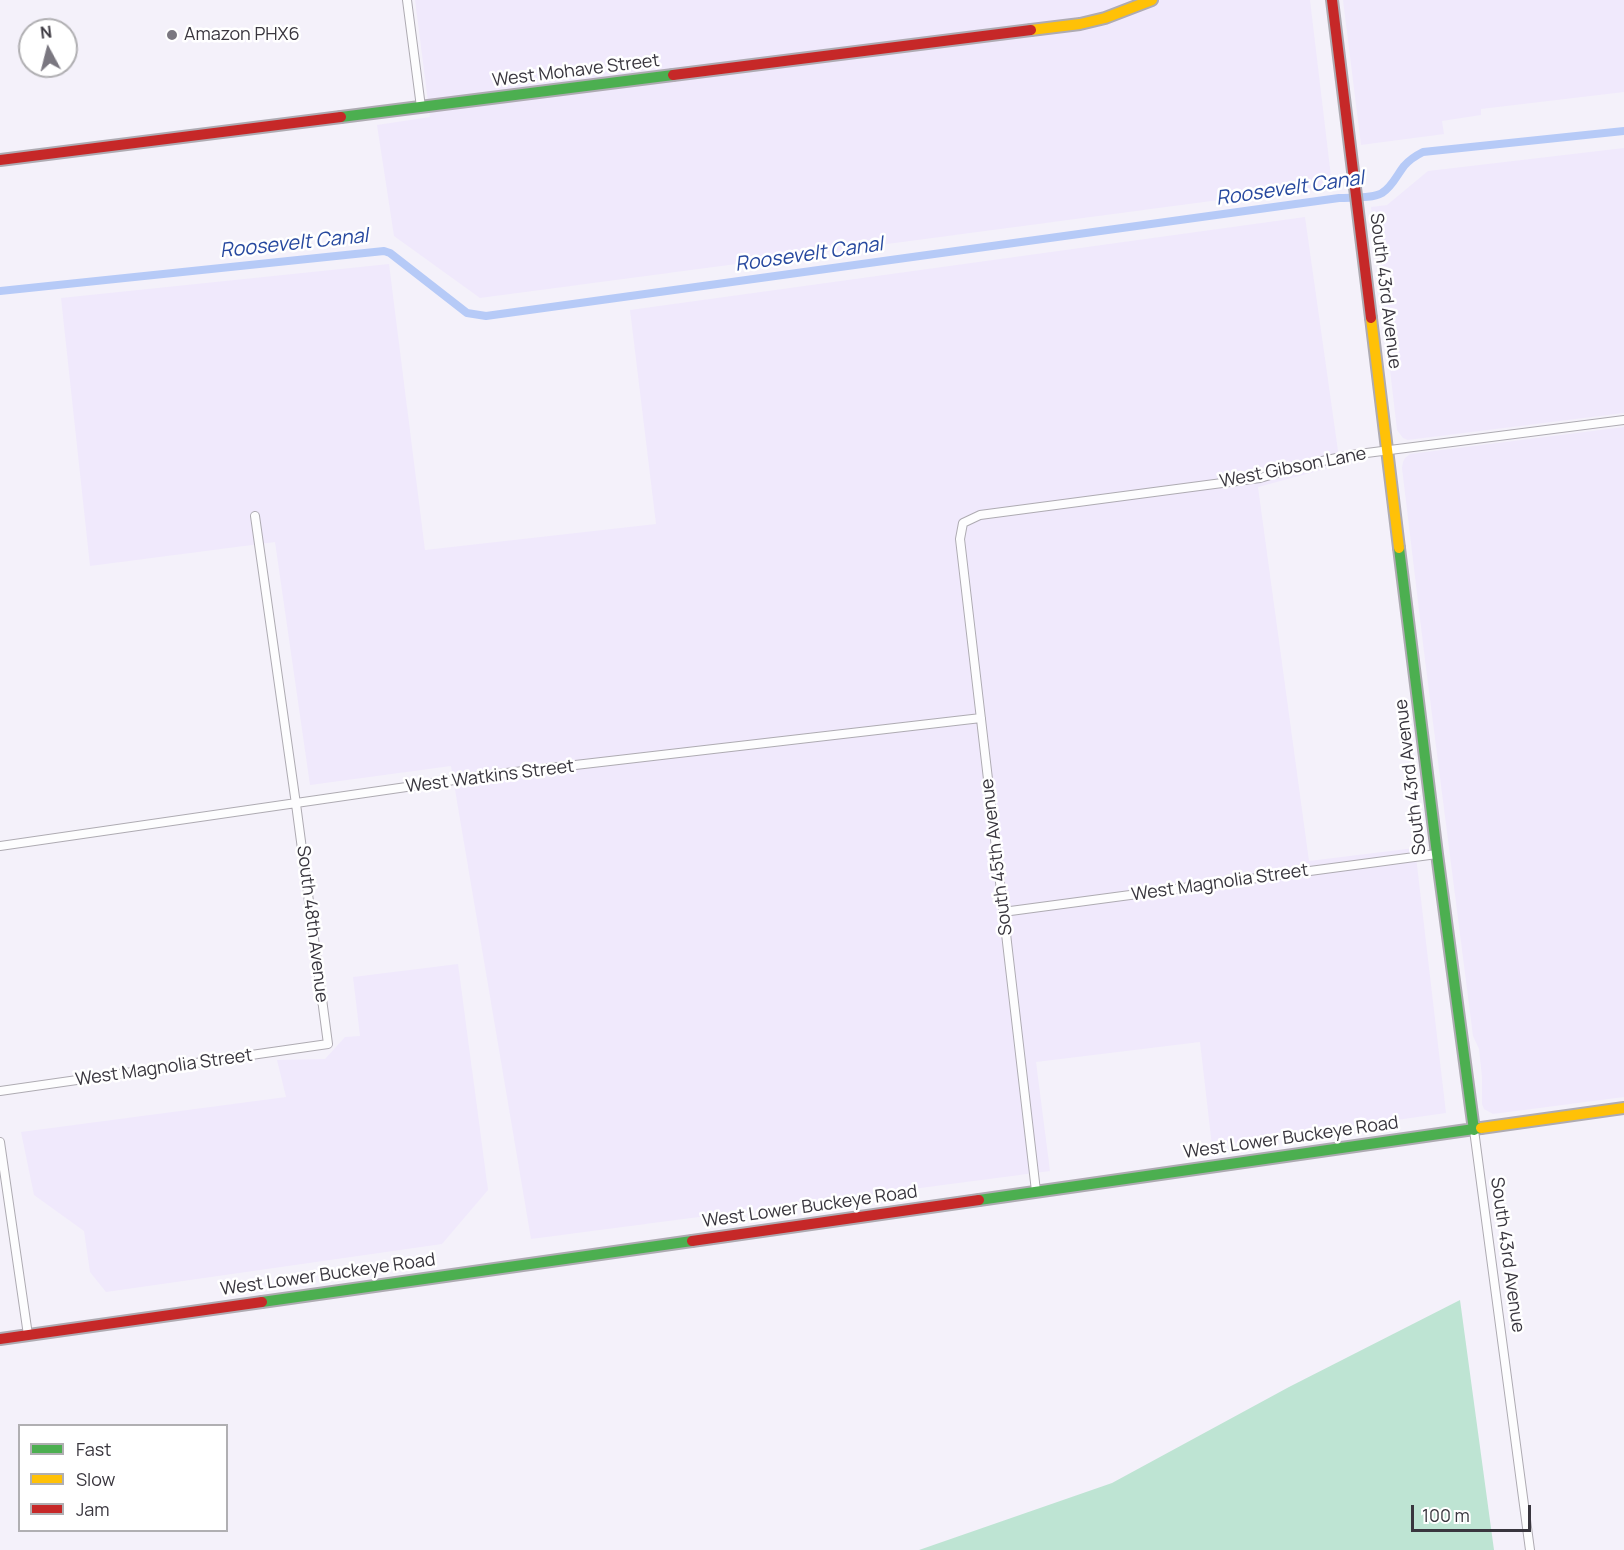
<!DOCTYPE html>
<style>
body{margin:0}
#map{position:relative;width:1624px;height:1550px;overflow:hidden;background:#f4f1fa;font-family:Manrope,sans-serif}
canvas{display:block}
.legend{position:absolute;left:18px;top:1424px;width:210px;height:108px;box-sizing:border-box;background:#fff;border:2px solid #b0afb2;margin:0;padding:8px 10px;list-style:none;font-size:18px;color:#39363e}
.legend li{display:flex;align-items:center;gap:12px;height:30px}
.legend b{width:30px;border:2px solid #b0afb2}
.north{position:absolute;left:18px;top:18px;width:60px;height:60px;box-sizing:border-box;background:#fff;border:2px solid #b0afb2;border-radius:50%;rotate:353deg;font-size:16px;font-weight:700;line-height:24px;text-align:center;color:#39363e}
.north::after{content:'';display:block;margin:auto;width:21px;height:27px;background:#7a7780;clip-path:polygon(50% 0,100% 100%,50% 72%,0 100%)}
.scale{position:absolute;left:1411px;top:1505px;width:120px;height:27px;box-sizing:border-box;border:3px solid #39363e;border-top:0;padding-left:8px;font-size:18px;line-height:21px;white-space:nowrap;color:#39363e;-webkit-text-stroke:4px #fff;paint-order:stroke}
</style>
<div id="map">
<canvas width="1624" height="1550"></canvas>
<ul class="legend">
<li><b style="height:8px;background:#4caf50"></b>Fast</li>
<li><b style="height:8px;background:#ffc107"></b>Slow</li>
<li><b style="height:8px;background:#c62828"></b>Jam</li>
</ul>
<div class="north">N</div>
<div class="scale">100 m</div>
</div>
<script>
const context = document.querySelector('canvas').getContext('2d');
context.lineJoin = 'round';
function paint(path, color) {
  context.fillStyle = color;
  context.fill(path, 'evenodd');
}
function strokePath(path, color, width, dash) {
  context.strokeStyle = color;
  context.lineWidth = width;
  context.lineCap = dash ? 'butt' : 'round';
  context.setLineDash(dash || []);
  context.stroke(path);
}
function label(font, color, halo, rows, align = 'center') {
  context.font = font + ' Manrope,sans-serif';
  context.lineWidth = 5;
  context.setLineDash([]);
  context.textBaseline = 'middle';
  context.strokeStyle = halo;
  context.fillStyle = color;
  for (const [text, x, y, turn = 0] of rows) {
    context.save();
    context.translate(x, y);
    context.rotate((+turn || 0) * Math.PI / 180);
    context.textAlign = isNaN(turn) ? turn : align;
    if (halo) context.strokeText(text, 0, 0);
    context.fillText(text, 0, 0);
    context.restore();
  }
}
const built = new Path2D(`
 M 415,0 L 1310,0 L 1332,185 L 480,298 L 394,236 L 377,125 L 430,117 Z
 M 1343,0 L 1624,0 L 1624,92 L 1481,109 L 1481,115 L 1442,121 L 1444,134 L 1361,145 Z
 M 1624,148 L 1624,413 L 1408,440 L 1403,438 L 1397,430 L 1371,207 L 1387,205 L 1428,171 Z
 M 1305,217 L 1340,465 L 1258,487 L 1309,861 L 1415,848 L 1446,1113 L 1212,1146 L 1200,1042 L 1036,1062 L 1050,1171 L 531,1239 L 451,766 L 310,785 L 275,542 L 90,566 L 61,298 L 389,264 L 425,550 L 656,524 L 630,310 Z
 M 1624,427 L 1624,1097 L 1493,1114 L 1484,1109 L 1482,1104 L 1482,1077 L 1479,1049 L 1473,1036 L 1424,652 L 1402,468 L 1403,462 L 1405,458 L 1410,454 Z
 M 458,964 L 488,1190 L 442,1244 L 106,1292 L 90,1272 L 84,1231 L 34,1195 L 21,1132 L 286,1097 L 277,1060 L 325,1059 L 345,1037 L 360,1036 L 353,977 Z`);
const green = new Path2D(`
 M 1460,1300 L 1494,1550 L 919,1550 L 1112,1483 L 1289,1387 Z`);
const canal = new Path2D(`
 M 0,291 L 384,251 L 390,253 L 467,313 L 486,316 L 1339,198 C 1352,197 1371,199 1382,193 C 1392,187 1397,175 1404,166 C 1410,159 1415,156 1423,152 L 1624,131`);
const street = new Path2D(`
 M 407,0 L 421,107
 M 0,846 L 489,775 L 981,718
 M 1003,912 L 1437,854
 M 0,1091 L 328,1044 L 296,804 L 255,516
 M 1474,1130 L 1530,1550
 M 0,1142 L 28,1335
 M 1036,1191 L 960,539 L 963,523 L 980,515 L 1260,478 L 1308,464 L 1351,455 L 1624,420`);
const fast = new Path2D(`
 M 341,117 L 673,75
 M 1399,548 L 1437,854 L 1474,1130
 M 979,1200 L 1481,1128
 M 262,1302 L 692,1241`);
const slow = new Path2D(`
 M 1031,30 L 1080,24 L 1105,18 L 1152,0
 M 1371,318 L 1399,548
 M 1481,1128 L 1624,1108`);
const jam = new Path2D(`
 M 1332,0 L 1371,318
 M 673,75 L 1031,30
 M 0,160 L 341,117
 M 692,1241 L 979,1200
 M 0,1339 L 262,1302`);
const markers = [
 [172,35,6,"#7a7780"]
];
const poiNames = [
 ["Amazon PHX6",184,35]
];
const streetNames = [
 ["West Mohave Street",576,71,-7],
 ["South 43rd Avenue",1385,291,83],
 ["West Gibson Lane",1293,468,-11],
 ["West Watkins Street",490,777,-7],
 ["South 43rd Avenue",1411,777,-97],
 ["South 45th Avenue",997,857,-97],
 ["West Magnolia Street",1220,883,-8],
 ["South 48th Avenue",312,924,83],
 ["West Magnolia Street",164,1068,-8],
 ["West Lower Buckeye Road",1291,1138,-8],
 ["West Lower Buckeye Road",810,1207,-8],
 ["South 43rd Avenue",1507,1255,82],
 ["West Lower Buckeye Road",328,1275,-8]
];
const waterNames = [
 ["Roosevelt Canal",1290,189,-8],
 ["Roosevelt Canal",294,244,-6],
 ["Roosevelt Canal",809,255,-8]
];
paint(built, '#f0e9fc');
paint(green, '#bee4d3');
strokePath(canal, '#b6caf7', 8);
strokePath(street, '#aeabb2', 10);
strokePath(fast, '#aeabb2', 14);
strokePath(slow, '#aeabb2', 14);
strokePath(jam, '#aeabb2', 14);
strokePath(street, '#fdfdfe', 8);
strokePath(fast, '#4caf50', 10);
strokePath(slow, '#ffc107', 10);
strokePath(jam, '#c62828', 10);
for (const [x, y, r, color] of markers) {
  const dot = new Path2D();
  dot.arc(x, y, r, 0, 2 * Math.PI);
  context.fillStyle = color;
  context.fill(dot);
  strokePath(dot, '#fff', 2);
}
label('18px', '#39363e', '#fff', poiNames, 'left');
label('18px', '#39363e', '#fff', streetNames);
label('italic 20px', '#27499f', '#fff', waterNames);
</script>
